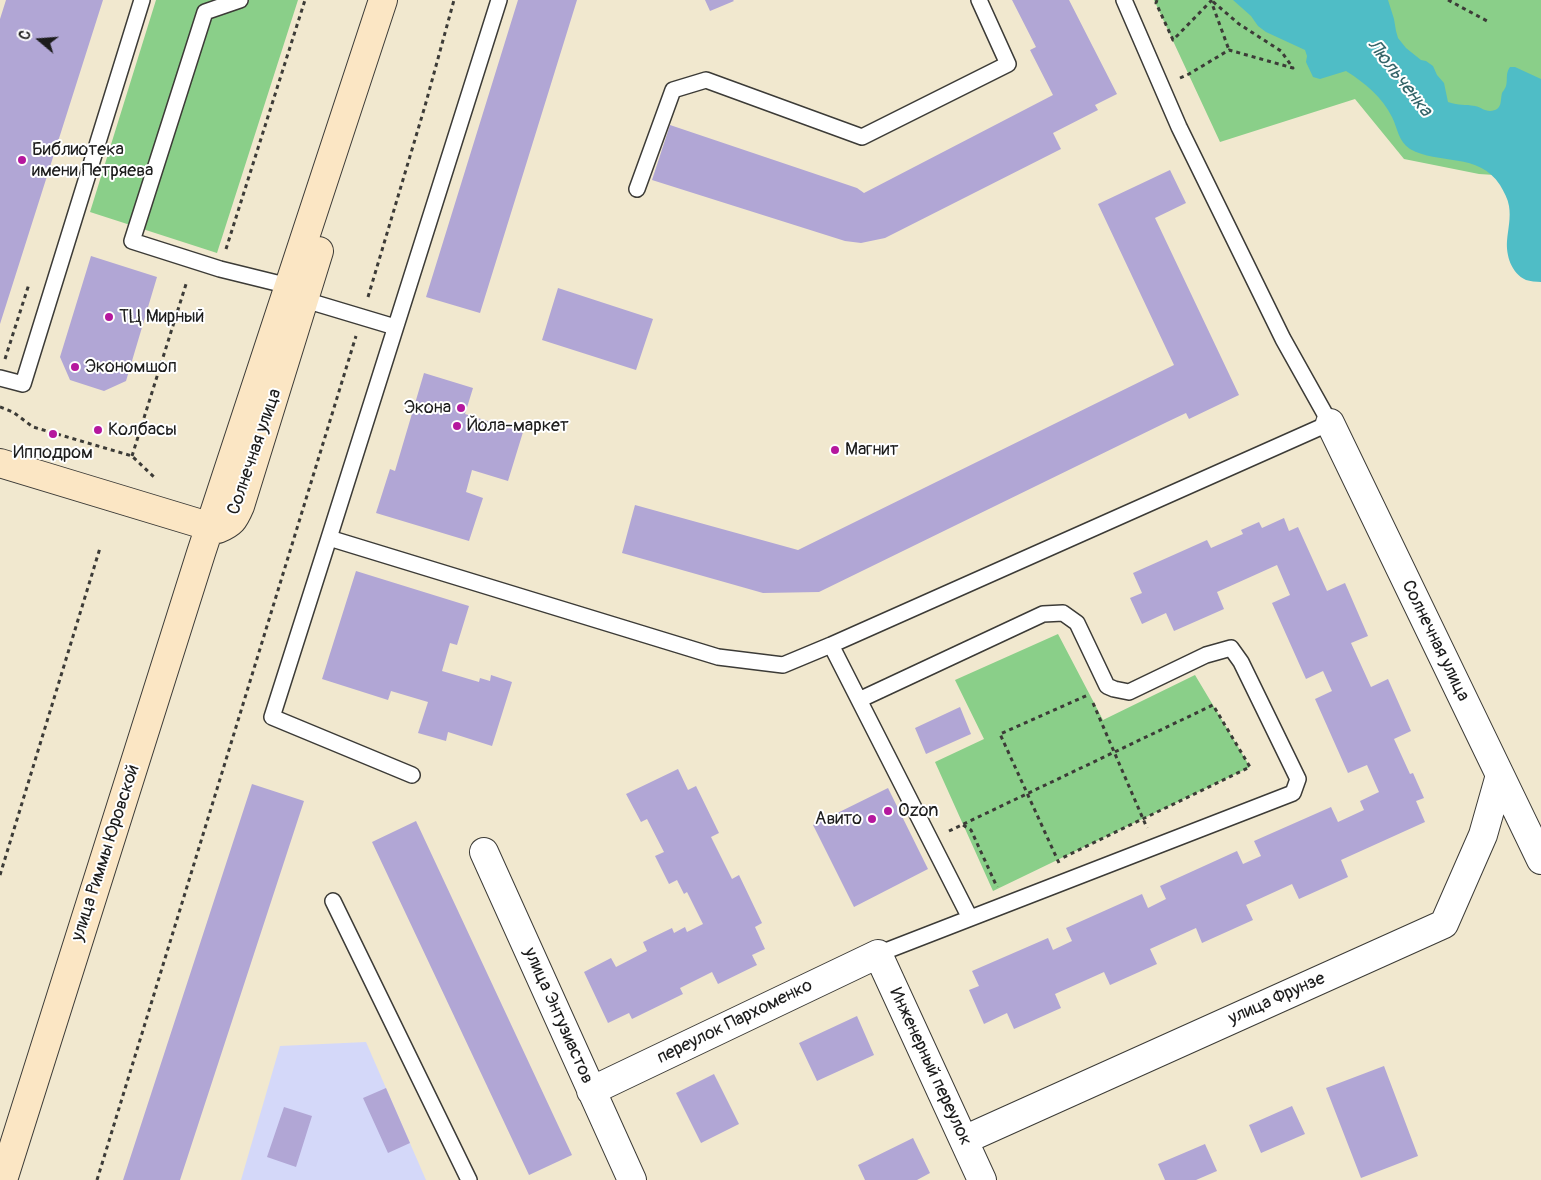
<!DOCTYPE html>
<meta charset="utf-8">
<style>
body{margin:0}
#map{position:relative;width:1541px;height:1180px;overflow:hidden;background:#f1e8cf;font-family:Pangolin,sans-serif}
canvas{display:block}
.north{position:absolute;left:15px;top:15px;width:50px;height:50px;-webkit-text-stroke:4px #fff;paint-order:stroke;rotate:288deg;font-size:14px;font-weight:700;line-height:20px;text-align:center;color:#1c1c1c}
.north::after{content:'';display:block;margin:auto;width:18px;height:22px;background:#1c1c1c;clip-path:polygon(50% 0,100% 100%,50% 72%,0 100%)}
</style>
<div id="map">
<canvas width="1541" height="1180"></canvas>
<div class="north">С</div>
</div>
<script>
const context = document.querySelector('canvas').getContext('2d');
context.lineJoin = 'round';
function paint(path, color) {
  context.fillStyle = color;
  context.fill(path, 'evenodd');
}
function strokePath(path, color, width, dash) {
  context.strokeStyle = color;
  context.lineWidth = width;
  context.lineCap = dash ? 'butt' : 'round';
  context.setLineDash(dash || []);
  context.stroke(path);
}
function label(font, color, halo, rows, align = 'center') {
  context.font = font + ' Pangolin,sans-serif';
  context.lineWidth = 4;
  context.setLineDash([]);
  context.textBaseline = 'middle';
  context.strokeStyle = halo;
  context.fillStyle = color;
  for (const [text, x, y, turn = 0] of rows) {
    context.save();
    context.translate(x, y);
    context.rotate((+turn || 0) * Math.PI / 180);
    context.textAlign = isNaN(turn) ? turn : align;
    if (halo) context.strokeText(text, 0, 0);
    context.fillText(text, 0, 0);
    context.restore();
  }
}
const built = new Path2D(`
 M 366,1042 L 426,1180 L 241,1180 L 280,1046 Z`);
const green = new Path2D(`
 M 156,0 L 298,0 L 217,253 L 90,212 Z
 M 1154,0 L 1541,0 L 1541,178 L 1479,174 L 1404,159 L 1355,99 L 1220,142 Z
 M 1058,634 L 1103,720 L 1195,675 L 1250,767 L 993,891 L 935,762 L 984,739 L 955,680 Z`);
const water = new Path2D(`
 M 1233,0 L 1388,0 L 1394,19 L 1396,31 L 1398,38 L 1406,48 L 1421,60 L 1426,61 L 1433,66 L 1437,75 L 1444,83 L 1448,102 C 1460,106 1464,104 1475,106 C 1481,107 1484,111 1490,111 C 1503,110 1500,101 1502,93 C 1503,91 1505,89 1506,86 C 1508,79 1505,74 1510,67 L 1515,67 L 1541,79 L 1541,282 C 1536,282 1530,281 1526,280 C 1511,273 1506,255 1507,241 C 1508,229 1511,218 1509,206 C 1508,199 1504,192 1500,185 C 1479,152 1438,165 1410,149 C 1398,141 1398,129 1392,117 C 1382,97 1365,83 1346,71 L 1320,79 L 1313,77 L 1306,62 L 1307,56 L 1305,50 L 1266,32 L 1258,26 L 1251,16 Z`);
const building = new Path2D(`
 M 6,0 L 103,0 L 0,324 L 0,19 Z
 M 518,0 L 577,0 L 480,313 L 426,297 Z
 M 705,0 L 733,0 L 734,1 L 710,11 Z
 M 1012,0 L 1069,0 L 1117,94 L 1095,105 L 1098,110 L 1053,133 L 1061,149 L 885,238 L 861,243 L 845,241 L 652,180 L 670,125 L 857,188 L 864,193 L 1053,95 L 1030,50 L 1036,47 Z
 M 1170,170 L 1186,203 L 1155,218 L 1239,395 L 1189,419 L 1186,413 L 1167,422 L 819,592 L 763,593 L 622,553 L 635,505 L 798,550 L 1174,365 L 1098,204 Z
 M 91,256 L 157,277 L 126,381 L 104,391 L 70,380 L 60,357 Z
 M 558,288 L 653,319 L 636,370 L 542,340 Z
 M 424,373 L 473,388 L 465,414 L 523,432 L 508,481 L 472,470 L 466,492 L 483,498 L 469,541 L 376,513 L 390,469 L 395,471 Z
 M 1284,518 L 1289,531 L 1298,527 L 1327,591 L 1345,583 L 1368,636 L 1351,643 L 1371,687 L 1388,679 L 1411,731 L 1394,739 L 1410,774 L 1413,773 L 1424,798 L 1416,801 L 1425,822 L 1341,860 L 1348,877 L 1299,899 L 1292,884 L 1246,905 L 1253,920 L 1202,943 L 1196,928 L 1150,949 L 1157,964 L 1110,985 L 1104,972 L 1055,994 L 1061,1008 L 1014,1029 L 1007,1013 L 984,1024 L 969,990 L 979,986 L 972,971 L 1048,938 L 1053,950 L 1072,941 L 1066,928 L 1142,894 L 1148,908 L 1166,899 L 1160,886 L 1237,851 L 1243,864 L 1261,856 L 1254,841 L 1331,807 L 1338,822 L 1364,810 L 1360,801 L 1379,792 L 1367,765 L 1348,773 L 1315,699 L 1332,691 L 1323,671 L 1306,679 L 1272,603 L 1290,595 L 1277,565 L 1217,592 L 1224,609 L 1174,631 L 1166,613 L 1142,624 L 1130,598 L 1142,593 L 1133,573 L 1207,540 L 1211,548 L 1243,534 L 1241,530 L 1259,522 L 1262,528 Z
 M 356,571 L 469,606 L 457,645 L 450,643 L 442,671 L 479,682 L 480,678 L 490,681 L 491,675 L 512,682 L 492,746 L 448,732 L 446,741 L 418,733 L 428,702 L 391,691 L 388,700 L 322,679 Z
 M 960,707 L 971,734 L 926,754 L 915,728 Z
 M 678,769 L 688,790 L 696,786 L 719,833 L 711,837 L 732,879 L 739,875 L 762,923 L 755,927 L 765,949 L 752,955 L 757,965 L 718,984 L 712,972 L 680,988 L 683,994 L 632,1019 L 629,1013 L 608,1023 L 584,972 L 611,958 L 616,967 L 647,951 L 643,942 L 672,928 L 674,933 L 685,927 L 687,932 L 703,924 L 687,892 L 684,894 L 677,880 L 669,884 L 655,856 L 664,852 L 647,819 L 641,822 L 626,794 Z
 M 252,784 L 304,801 L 180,1180 L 123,1180 Z
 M 888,788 L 928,869 L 854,907 L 813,825 Z
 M 416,821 L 572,1155 L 529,1175 L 372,842 Z
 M 857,1016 L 874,1055 L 817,1081 L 799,1043 Z
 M 1384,1066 L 1418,1156 L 1361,1178 L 1326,1088 Z
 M 714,1074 L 739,1124 L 701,1143 L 676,1093 Z
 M 386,1088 L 410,1143 L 388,1153 L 363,1098 Z
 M 1292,1106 L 1305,1134 L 1261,1153 L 1249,1125 Z
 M 284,1107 L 312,1116 L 296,1167 L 267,1157 Z
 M 913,1138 L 930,1173 L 917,1180 L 865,1180 L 858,1165 Z
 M 1205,1144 L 1217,1171 L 1196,1180 L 1165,1180 L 1158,1164 Z`);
const path = new Path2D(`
 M 1157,0 L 1156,3 L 1173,40 L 1211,1 L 1229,50
 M 1448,0 L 1489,22
 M 1180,78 L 1189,74 L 1229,50 L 1293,68 L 1281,51 L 1239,24 L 1211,0
 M 226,249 L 305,0
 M 368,297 L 425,106 L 454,0
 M 5,359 L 29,284
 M 0,407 L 13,412 L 33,427 L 132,456 L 156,479
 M 132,456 L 187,281
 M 1093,703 L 1147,828
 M 963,825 L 971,830 L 997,887
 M 949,831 L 1213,705 L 1250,767 L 1060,859
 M 1059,863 L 1000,734 L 1088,695
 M 0,875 L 100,548
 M 97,1180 L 356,336`);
const service = new Path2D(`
 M 240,0 L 205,12 L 132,241 L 220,269 L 289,286
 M 499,0 L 329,538 L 718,657 L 783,665 L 831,645 L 1330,423 L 1283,339 L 1179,127 L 1124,0
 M 637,189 L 673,90 L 706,80 L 862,137 L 1008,64 L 979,0
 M 305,300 L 395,327
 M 0,378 L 23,384 L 142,0
 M 329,538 L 272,717 L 412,775
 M 831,645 L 970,918
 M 859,700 L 1043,614 L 1063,613 L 1077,623 L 1107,686 L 1114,689 L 1129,692 L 1206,655 L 1231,648 L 1241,662 L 1298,779 L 1293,793 L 878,954
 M 333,901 L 469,1180`);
const minor = new Path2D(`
 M 1330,423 L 1541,860
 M 484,852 L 632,1180
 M 591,1091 L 878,954 L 982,1180
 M 964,1140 L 1444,924 L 1483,835 L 1500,775`);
const secondary = new Path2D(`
 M 0,463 L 218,529 C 232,523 234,520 240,506 L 319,251
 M 3,1180 L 201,553 L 383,0`);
const markers = [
 [22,160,5,"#b5179e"],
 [109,317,5,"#b5179e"],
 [75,367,5,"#b5179e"],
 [461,408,5,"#b5179e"],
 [457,426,5,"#b5179e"],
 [98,430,5,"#b5179e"],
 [53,434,5,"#b5179e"],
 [835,450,5,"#b5179e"],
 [888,811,5,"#b5179e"],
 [872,819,5,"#b5179e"]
];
const poiNames = [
 ["Библиотека",32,150],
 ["имени Петряева",32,171],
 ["ТЦ Мирный",119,317],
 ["Экономшоп",85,367],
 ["Экона",451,408,"right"],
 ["Йола-маркет",467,426],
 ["Колбасы",108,430],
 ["Магнит",845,450],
 ["Ипподром",53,453,"center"],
 ["Ozon",898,811],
 ["Авито",862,819,"right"]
];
const streetNames = [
 ["Солнечная улица",255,452,-71],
 ["Солнечная улица",1435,641,64],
 ["улица Риммы Юровской",106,853,-72],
 ["улица Фрунзе",1277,999,-24],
 ["улица Энтузиастов",558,1016,66],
 ["переулок Пархоменко",735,1022,-26],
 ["Инженерный переулок",930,1067,65]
];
const waterNames = [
 ["Люльченка",1399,78,52]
];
paint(built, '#d4d8f9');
paint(green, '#8acf89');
paint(water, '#4fbdc6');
paint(building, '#b1a6d5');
strokePath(service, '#3c3b37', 18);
strokePath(minor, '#3c3b37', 30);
strokePath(secondary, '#3c3b37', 30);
strokePath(path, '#3c3b37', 3, [4, 4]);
strokePath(service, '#fff', 15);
strokePath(minor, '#fff', 28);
strokePath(secondary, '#fbe6c4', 28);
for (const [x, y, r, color] of markers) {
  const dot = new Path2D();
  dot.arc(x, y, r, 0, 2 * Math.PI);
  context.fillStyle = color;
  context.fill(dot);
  strokePath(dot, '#fff', 2);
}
label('18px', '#1c1c1c', '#fff', poiNames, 'left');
label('18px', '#1c1c1c', '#fff', streetNames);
label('italic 19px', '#336468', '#fff', waterNames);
</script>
